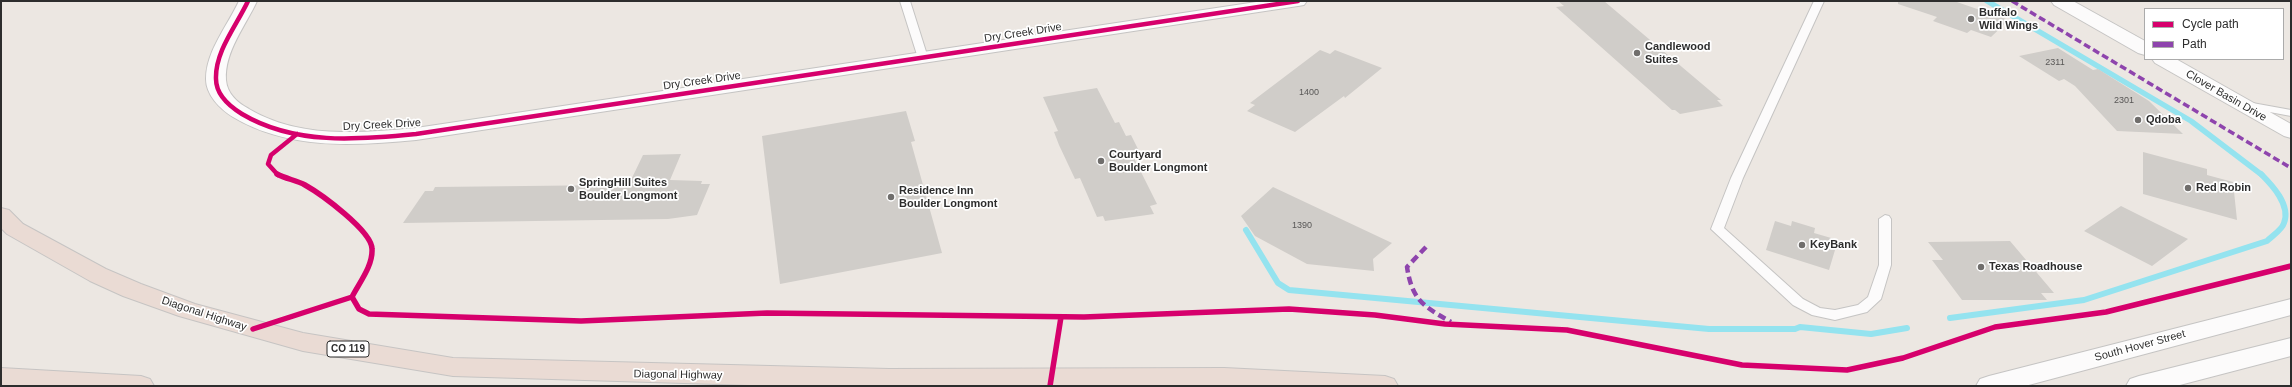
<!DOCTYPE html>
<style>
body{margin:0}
#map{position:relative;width:2292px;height:387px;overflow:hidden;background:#ece7e2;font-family:Helvetica,sans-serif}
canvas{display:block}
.frame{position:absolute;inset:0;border:2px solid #2d2d2d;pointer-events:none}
.legend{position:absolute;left:2144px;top:8px;width:140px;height:52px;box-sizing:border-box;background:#fff;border:1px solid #ababab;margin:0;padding:5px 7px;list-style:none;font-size:12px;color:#2d2d2d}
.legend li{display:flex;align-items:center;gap:8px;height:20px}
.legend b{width:20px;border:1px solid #ababab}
</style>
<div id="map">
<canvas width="2292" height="387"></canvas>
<div class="frame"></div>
<ul class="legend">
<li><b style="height:5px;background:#d6006c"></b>Cycle path</li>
<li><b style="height:5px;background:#8e44ad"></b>Path</li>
</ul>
</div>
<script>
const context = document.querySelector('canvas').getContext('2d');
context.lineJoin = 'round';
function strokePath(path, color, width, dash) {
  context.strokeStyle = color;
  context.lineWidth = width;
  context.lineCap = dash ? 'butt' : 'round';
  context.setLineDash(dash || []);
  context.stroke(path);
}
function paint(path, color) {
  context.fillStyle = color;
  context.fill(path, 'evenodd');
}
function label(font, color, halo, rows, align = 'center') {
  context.font = font + ' Helvetica,sans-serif';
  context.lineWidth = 3.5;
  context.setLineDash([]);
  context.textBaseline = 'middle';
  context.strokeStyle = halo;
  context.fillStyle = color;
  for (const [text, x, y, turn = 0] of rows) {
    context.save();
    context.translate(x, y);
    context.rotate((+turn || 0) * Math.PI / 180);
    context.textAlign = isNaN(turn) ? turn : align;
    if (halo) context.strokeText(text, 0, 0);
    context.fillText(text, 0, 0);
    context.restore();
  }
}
const streamFar1 = new Path2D(`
 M 1987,1 L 2191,121 L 2262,175`);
const stream = new Path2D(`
 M 1246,230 L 1278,283 L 1289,290 L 1709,329 L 1795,329 L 1800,327 L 1871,334 L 1907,328
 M 1950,318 L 2084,300 L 2267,241 C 2272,236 2282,230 2284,223 C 2291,205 2272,185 2261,174`);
const building = new Path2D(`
 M 1558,1 L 1604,1 L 1721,100 L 1717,100 L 1723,106 L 1680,114 L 1675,110 L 1672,110 L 1556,7 L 1564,6 Z
 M 1898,1 L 1954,1 L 2009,20 L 1991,37 L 1971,30 L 1967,33 L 1933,21 L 1937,17 L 1898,4 Z
 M 2058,48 L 2093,70 L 2098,69 L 2149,101 L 2183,134 L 2117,131 L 2075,86 L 2064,79 L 2059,81 L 2019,56 Z
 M 1320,50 L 1330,54 L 1335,50 L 1382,68 L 1345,98 L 1344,96 L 1295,132 L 1247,111 L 1255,105 L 1250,103 Z
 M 1097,88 L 1115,123 L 1119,122 L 1126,136 L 1131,135 L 1139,151 L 1131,152 L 1157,204 L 1150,206 L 1154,214 L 1105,221 L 1103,216 L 1097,217 L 1080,178 L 1075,179 L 1059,145 L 1054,132 L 1058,131 L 1043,97 Z
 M 906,111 L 915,141 L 911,142 L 942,253 L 780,284 L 762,136 Z
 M 2143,152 L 2207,169 L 2207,175 L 2233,182 L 2237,220 L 2143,194 Z
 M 681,154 L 670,180 L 702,181 L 701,184 L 710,184 L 697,215 L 668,219 L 403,223 L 425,191 L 433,191 L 435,187 L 615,185 L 616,182 L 630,182 L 643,155 Z
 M 1273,187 L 1392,243 L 1373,259 L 1374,271 L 1307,264 L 1255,236 L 1241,216 Z
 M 2121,206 L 2155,223 L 2188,239 L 2152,266 L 2084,231 Z
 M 1775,221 L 1791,226 L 1792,221 L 1815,228 L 1814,233 L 1838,240 L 1829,270 L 1766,250 Z
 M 2010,241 L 2054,293 L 2041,293 L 2047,300 L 1962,300 L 1932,260 L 1943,260 L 1928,242 Z`);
const lane = new Path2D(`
 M 900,1 L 910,1 L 928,58 L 927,60 L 923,61 L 918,58 Z
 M 1814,1 L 1824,1 L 1743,178 L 1724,228 L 1803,299 L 1820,308 L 1835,310 L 1858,305 L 1868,297 L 1879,265 L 1879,219 L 1885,215 L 1889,216 L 1891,219 L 1891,265 L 1881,299 L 1867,312 L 1835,320 L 1812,315 L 1793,305 L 1711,229 L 1731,178 Z
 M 2247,102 L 2291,110 L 2291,116 L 2243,107 L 2242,105 Z`);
const secondary = new Path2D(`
 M 239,1 L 257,1 C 246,25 224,52 226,80 C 227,94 238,103 249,109 C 300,139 360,133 416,128 L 1263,1 L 1307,1 L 1304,5 L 1298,6 L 416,140 C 354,146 288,150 233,117 C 220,109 206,95 206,79 C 206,51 228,25 239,1 Z
 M 2051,1 L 2073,1 L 2145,41 L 2145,55 L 2138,53 L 2054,5 Z
 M 2152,59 L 2176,59 L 2291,124 L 2291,138 L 2284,136 L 2155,63 Z
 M 2291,299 L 2291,315 L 2025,386 L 1976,386 L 1980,379 L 1989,376 Z
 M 2291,338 L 2291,356 L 2176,386 L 2126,386 L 2130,379 L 2139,376 Z`);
const highway = new Path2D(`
 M 1,208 L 9,210 L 23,224 L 106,269 L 141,284 L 195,304 L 303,333 L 453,358 L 889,369 L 1224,368 L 1385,376 L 1394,379 L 1398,386 L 782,386 L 453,376 L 303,351 L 179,316 L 123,296 L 90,281 L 7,234 L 1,228 Z
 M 1,368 L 141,376 L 150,379 L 154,386 L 1,386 Z`);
const quietFar1 = new Path2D(`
 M 2012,1 L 2291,168`);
const quiet = new Path2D(`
 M 1426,247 L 1407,267 C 1412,300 1423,306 1451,322`);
const cyclewayFar1 = new Path2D(`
 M 248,1 C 237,25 215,51 216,79 C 216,95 229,106 242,114 C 294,145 357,140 416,134 L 1298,1
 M 278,175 L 268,164 L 271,155 L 297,134`);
const cycleway = new Path2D(`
 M 277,174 C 286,179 296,180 305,185 C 321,194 372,231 372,249 C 373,266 359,283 352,297 L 359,309 L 369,314 L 581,321 L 767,313 L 1084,317 L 1289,309 L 1375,315 L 1445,324 L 1567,330 L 1742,365 L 1847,370 L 1903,358 L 1995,327 L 2106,312 L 2291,266
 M 253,329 L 352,297
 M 1050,386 L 1061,317`);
const markers = [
 [1971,19,4,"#706e6c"],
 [1637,53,4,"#706e6c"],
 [2138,120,4,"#706e6c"],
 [1101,161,4,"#706e6c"],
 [2188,188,4,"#706e6c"],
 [571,189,4,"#706e6c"],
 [891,197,4,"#706e6c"],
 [1802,245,4,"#706e6c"],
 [1981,267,4,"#706e6c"]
];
const numberNames = [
 ["2311",2055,63],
 ["1400",1309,93],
 ["2301",2124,101],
 ["1390",1302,226]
];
const shields = [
 [348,349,42]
];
const shieldNames = [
 ["CO 119",348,349]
];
const poiNames = [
 ["Buffalo",1979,13],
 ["Wild Wings",1979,26],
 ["Candlewood",1645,47],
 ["Suites",1645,60],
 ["Qdoba",2146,120],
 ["Courtyard",1109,155],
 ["Boulder Longmont",1109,168],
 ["SpringHill Suites",579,183],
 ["Boulder Longmont",579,196],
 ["Red Robin",2196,188],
 ["Residence Inn",899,191],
 ["Boulder Longmont",899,204],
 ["KeyBank",1810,245],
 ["Texas Roadhouse",1989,267]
];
const streetNames = [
 ["Dry Creek Drive",1023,33,-9],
 ["Dry Creek Drive",702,81,-8],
 ["Clover Basin Drive",2226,96,30],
 ["Dry Creek Drive",382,125,-3],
 ["Diagonal Highway",204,314,18],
 ["South Hover Street",2140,346,-15],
 ["Diagonal Highway",678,375,1]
];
strokePath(streamFar1, '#94e3ef', 5.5);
strokePath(stream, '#94e3ef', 6);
paint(building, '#d0cdc9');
strokePath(lane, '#c5c4c3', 2);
strokePath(secondary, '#c5c4c3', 2);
strokePath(highway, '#c6c4c3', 2);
paint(lane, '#fcfbfb');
paint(secondary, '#fcfbfb');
paint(highway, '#eadbd4');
strokePath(quietFar1, '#8e44ad', 3.5, [7, 3.5]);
strokePath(quiet, '#8e44ad', 4.5, [8, 4.5]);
strokePath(cyclewayFar1, '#d6006c', 4.5);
strokePath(cycleway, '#d6006c', 5.5);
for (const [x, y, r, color] of markers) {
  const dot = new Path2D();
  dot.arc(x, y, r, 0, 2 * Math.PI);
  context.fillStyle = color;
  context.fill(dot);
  strokePath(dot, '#fff', 1.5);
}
label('9px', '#585756', null, numberNames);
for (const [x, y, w] of shields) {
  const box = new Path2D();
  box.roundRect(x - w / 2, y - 8, w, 16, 3);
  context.fillStyle = '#fff';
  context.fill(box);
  strokePath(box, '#2d2d2d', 1);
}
label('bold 10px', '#2d2d2d', null, shieldNames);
label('bold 11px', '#2d2d2d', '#fff', poiNames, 'left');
label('11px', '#2d2d2d', '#fff', streetNames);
</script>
